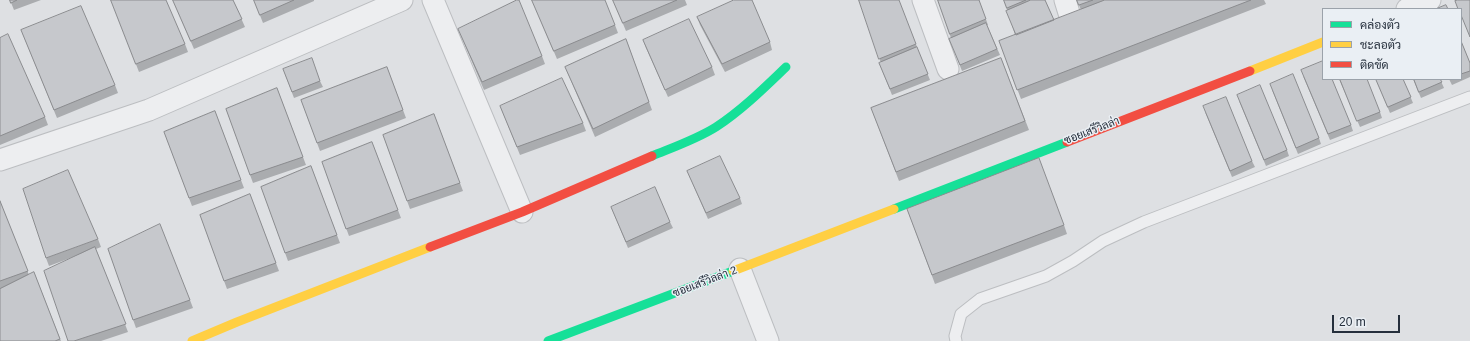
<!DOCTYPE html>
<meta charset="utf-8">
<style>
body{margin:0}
#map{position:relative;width:1470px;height:341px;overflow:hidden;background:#dee0e3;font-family:Arial,Sarabun,sans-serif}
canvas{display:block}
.legend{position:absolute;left:1322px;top:8px;width:140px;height:72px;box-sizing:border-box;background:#eaeff4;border:1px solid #9ba2aa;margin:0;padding:5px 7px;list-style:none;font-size:12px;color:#252f3c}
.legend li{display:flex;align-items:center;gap:8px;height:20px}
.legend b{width:20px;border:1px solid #9ba2aa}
.scale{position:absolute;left:1332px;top:315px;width:68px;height:18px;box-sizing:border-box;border:2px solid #252f3c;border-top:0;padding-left:5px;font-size:12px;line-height:14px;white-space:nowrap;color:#252f3c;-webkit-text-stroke:3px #eaeff4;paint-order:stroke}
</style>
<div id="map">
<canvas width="1470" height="341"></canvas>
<ul class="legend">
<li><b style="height:5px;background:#16e098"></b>คล่องตัว</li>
<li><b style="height:5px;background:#ffcf43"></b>ชะลอตัว</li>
<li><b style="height:5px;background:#f24e42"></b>ติดขัด</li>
</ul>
<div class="scale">20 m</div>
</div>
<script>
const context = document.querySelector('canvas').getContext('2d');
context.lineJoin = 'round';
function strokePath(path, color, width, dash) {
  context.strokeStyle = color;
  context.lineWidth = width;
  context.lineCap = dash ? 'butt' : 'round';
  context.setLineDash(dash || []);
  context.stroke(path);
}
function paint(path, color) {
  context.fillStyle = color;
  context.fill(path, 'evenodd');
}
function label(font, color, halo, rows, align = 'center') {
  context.font = font + ' Arial,Sarabun,sans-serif';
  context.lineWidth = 3;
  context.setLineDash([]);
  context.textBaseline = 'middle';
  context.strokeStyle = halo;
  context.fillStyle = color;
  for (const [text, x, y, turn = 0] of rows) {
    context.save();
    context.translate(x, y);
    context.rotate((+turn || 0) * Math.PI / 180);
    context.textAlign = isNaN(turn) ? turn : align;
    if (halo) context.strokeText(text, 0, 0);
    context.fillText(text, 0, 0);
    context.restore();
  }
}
const lane = new Path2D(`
 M 956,341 L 955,336 L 961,314 L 980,299 L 1046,276 L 1073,261 L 1103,241 L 1144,222 L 1470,97`);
const street = new Path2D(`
 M 433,0 L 522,212
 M 923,0 L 948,69
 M 1065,0 L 1069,13
 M 1407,9 L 1430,0
 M 0,160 L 149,110 L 402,0
 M 740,269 L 768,341`);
const fast = new Path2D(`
 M 652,156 C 674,147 697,139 716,127 C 742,110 764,88 786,67
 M 894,209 L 1067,142
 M 548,341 L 733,271`);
const slow = new Path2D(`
 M 1250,71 L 1323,42
 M 733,271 L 894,209
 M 192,341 L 237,322 L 430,247`);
const jam = new Path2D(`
 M 1067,142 L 1250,71
 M 430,247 L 522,212 L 652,156`);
const wall = new Path2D(`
 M 10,0 L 41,0 L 14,10 Z
 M 111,0 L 185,44 L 188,52 L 139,72 Z
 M 173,0 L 233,0 L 245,27 L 194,49 Z
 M 254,0 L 314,0 L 314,1 L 263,23 Z
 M 532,0 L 615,25 L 618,33 L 557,59 Z
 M 613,0 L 685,0 L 687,5 L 626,31 Z
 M 859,0 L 916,44 L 918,50 L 930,80 L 892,95 L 879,63 L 881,63 Z
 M 938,0 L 979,0 L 988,25 L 987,25 L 1000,55 L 962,71 L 952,45 L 951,38 Z
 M 1004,0 L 1045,0 L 1054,20 L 1081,10 L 1077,0 L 1264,0 L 1266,4 L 1021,99 L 999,41 L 1015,35 Z
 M 697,17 L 770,42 L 772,50 L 725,72 L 700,25 Z
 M 458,29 L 542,56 L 545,64 L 484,90 Z
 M 21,30 L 115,85 L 118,93 L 57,118 Z
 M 0,38 L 45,117 L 48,125 L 0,145 Z
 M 626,39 L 652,110 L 595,137 L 565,67 Z
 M 643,40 L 712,67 L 715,75 L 668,97 L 646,48 Z
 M 1461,41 L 1470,63 L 1470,77 L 1452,85 L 1449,79 L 1461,79 Z
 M 1001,58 L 1029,130 L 899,181 L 871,108 Z
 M 387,67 L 406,118 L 320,151 L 301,100 Z
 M 283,69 L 320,81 L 323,87 L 294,98 Z
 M 1303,76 L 1351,125 L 1353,131 L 1330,140 Z
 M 1339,79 L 1380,112 L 1382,118 L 1360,127 Z
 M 1376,79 L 1403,79 L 1413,103 L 1390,113 Z
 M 1413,79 L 1440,79 L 1444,88 L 1421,98 Z
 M 277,88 L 306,165 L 253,183 L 226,109 Z
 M 1272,90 L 1319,138 L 1321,144 L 1298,154 Z
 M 1239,101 L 1287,150 L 1289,156 L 1266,166 Z
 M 500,106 L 583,123 L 586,131 L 520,155 Z
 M 215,111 L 244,188 L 192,206 L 164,132 Z
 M 1205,112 L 1252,161 L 1255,167 L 1232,177 Z
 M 434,114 L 463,191 L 410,209 L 383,135 Z
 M 372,142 L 401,218 L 349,236 L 322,162 Z
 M 311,166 L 340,243 L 288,261 L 261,187 Z
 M 687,171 L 740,198 L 742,204 L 708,219 Z
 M 250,194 L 279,271 L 227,289 L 200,215 Z
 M 0,201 L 29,275 L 34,272 L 61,341 L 0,341 Z
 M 611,207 L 670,222 L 673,228 L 628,248 Z
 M 907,209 L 1064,225 L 1067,234 L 935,284 Z
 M 98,239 L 101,247 L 96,249 L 128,332 L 101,341 L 68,341 L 81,254 L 49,266 L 46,258 Z
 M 108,249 L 190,300 L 193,308 L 136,328 Z`);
const building = new Path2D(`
 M 10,0 L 17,0 L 11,3 Z
 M 111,0 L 166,0 L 185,44 L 136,64 Z
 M 173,0 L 233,0 L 242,19 L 191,41 Z
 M 254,0 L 294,0 L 260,15 Z
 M 517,0 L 519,0 L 542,56 L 482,82 L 458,29 Z
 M 532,0 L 605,0 L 615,25 L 554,51 Z
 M 613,0 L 677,0 L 623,23 Z
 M 734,0 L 752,0 L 770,42 L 722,64 L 697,17 Z
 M 859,0 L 899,0 L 916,44 L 879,59 Z
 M 938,0 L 979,0 L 986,19 L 950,34 Z
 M 1004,0 L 1026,0 L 1007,8 Z
 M 1031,0 L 1045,0 L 1054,20 L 1016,35 L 1006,11 Z
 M 1077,0 L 1093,0 L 1079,5 Z
 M 1105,0 L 1251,0 L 1017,90 L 999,41 Z
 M 1458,0 L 1470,0 L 1470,37 L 1461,15 L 1461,9 L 1458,9 L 1455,1 Z
 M 1446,5 L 1448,9 L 1436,9 Z
 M 81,6 L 115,85 L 54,110 L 21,30 Z
 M 689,19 L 712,67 L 665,90 L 643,40 Z
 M 986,23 L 997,49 L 960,65 L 949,39 Z
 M 8,34 L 45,117 L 0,136 L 0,38 Z
 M 626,39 L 649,102 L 593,129 L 565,67 Z
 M 1461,41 L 1470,63 L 1470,71 L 1461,74 Z
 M 917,47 L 928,74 L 890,89 L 879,63 Z
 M 312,58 L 320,81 L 292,92 L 283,69 Z
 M 1001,58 L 1025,121 L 896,172 L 871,108 Z
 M 1323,61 L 1323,79 L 1332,79 L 1351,125 L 1328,134 L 1301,70 Z
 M 387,67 L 403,110 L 317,143 L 301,100 Z
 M 1293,74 L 1319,138 L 1296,148 L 1270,84 Z
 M 562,78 L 583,123 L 517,147 L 500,106 Z
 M 1340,79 L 1367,79 L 1380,112 L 1357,121 Z
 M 1376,79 L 1403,79 L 1411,97 L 1388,107 Z
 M 1414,79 L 1440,79 L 1442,82 L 1419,92 Z
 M 1260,85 L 1287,150 L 1264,160 L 1237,95 Z
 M 277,88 L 303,157 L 250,175 L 226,109 Z
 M 1226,97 L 1252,161 L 1230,171 L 1203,106 Z
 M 215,111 L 241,180 L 189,198 L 164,132 Z
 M 434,114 L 460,183 L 407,201 L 383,135 Z
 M 372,142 L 398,210 L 346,229 L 322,162 Z
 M 720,156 L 740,198 L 706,213 L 687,171 Z
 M 1039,158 L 1064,225 L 932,275 L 907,209 Z
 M 311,166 L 337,235 L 285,253 L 261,187 Z
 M 68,170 L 98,239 L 46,258 L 23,189 Z
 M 655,187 L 670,222 L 626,242 L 611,207 Z
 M 250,194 L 276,263 L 224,281 L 200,215 Z
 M 0,201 L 28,271 L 0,281 Z
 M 160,224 L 190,300 L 133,320 L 108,249 Z
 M 95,247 L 126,324 L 74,341 L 68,341 L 44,271 Z
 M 34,272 L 60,339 L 55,341 L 0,341 L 0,289 Z`);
const streetNames = [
 ["ซอยเสรีวิลล่า",1092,131,-21],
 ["ซอยเสรีวิลล่า 2",705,282,-21]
];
strokePath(lane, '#bcbec1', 13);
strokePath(street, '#bcbec1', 23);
strokePath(lane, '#edeef0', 11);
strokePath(street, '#edeef0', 21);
strokePath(fast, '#16e098', 9);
strokePath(slow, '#ffcf43', 9);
strokePath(jam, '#f24e42', 9);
paint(wall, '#aaacaf');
paint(building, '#c6c8cc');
strokePath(building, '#8b8c8f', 1);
label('11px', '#252f3c', '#eaeff4', streetNames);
</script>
